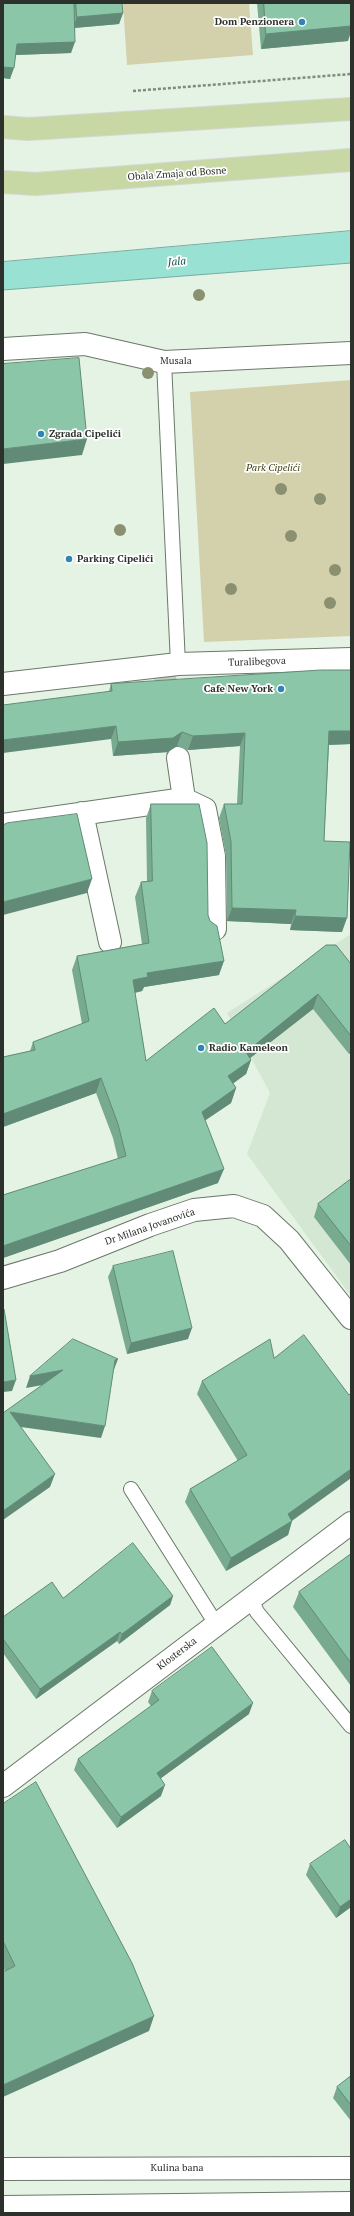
<!DOCTYPE html>
<meta charset="utf-8">
<style>
body{margin:0}
#map{position:relative;width:354px;height:2216px;overflow:hidden;background:#e4f3e3;font-family:"PT Serif",serif}
canvas{display:block}
.frame{position:absolute;inset:0;border:4px solid #2c312b;pointer-events:none}
</style>
<div id="map">
<canvas width="354" height="2216"></canvas>
<div class="frame"></div>
</div>
<script>
const context = document.querySelector('canvas').getContext('2d');
context.lineJoin = 'round';
function paint(path, color) {
  context.fillStyle = color;
  context.fill(path, 'evenodd');
}
function strokePath(path, color, width, dash) {
  context.strokeStyle = color;
  context.lineWidth = width;
  context.lineCap = dash ? 'butt' : 'round';
  context.setLineDash(dash || []);
  context.stroke(path);
}
function label(font, color, halo, rows, align = 'center') {
  context.font = font + ' "PT Serif",serif';
  context.lineWidth = 3.5;
  context.setLineDash([]);
  context.textBaseline = 'middle';
  context.strokeStyle = halo;
  context.fillStyle = color;
  for (const [text, x, y, turn = 0] of rows) {
    context.save();
    context.translate(x, y);
    context.rotate((+turn || 0) * Math.PI / 180);
    context.textAlign = isNaN(turn) ? turn : align;
    if (halo) context.strokeText(text, 0, 0);
    context.fillText(text, 0, 0);
    context.restore();
  }
}
const built = new Path2D(`
 M 351,934 L 351,1296 L 247,1154 L 270,1093 L 227,1013 Z`);
const green = new Path2D(`
 M 123,3 L 249,3 L 253,55 L 127,65 Z
 M 351,380 L 351,636 L 204,642 L 190,392 Z`);
const water = new Path2D(`
 M 351,231 L 351,263 L 3,290 L 3,262 Z`);
const streetTunnel = new Path2D(`
 M 165,677 L 178,758`);
const path = new Path2D(`
 M 133,91 L 351,74`);
const lane = new Path2D(`
 M 164,362 L 178,664
 M 131,1489 L 216,1624
 M 251,1599 L 257,1612 L 351,1726`);
const street = new Path2D(`
 M 3,349 L 85,344 L 164,362 L 351,353
 M 3,684 L 178,664 L 351,659
 M 184,799 L 205,809 L 214,856 L 215,929
 M 82,813 L 110,942
 M 3,825 L 184,799 L 178,758
 M 3,1278 L 60,1261 L 150,1225 L 194,1210 L 234,1206 L 263,1216 L 289,1240 L 351,1318
 M 3,1786 L 351,1523`);
const secondary = new Path2D(`
 M 3,2169 L 351,2168
 M 3,2207 L 351,2203`);
const primary = new Path2D(`
 M 3,127 L 28,129 L 351,109
 M 3,182 L 36,184 L 351,160`);
const trees = [
 [199,295],
 [148,373],
 [281,489],
 [320,499],
 [120,530],
 [291,536],
 [335,570],
 [231,589],
 [330,603]
];
const wall = new Path2D(`
 M 3,3 L 122,3 L 123,13 L 119,24 L 75,28 L 71,53 L 16,55 L 10,79 L 3,78 Z
 M 257,3 L 351,3 L 348,41 L 261,49 Z
 M 351,670 L 351,744 L 329,745 L 324,841 L 342,932 L 290,930 L 291,924 L 227,921 L 226,856 L 219,818 L 224,804 L 237,804 L 240,746 L 188,750 L 177,746 L 168,752 L 113,756 L 111,739 L 109,691 L 111,684 Z
 M 151,804 L 208,915 L 219,975 L 144,987 L 142,991 L 135,993 L 146,1061 L 351,964 L 351,1052 L 349,1054 L 313,1009 L 250,1058 L 251,1060 L 246,1074 L 233,1083 L 236,1088 L 231,1103 L 205,1120 L 218,1183 L 3,1258 L 3,1195 L 118,1159 L 113,1138 L 96,1093 L 3,1127 L 3,1057 L 30,1051 L 33,1042 L 82,1024 L 72,970 L 77,956 L 142,944 L 135,897 L 141,882 L 147,881 L 146,818 Z
 M 351,1179 L 351,1265 L 314,1217 L 318,1204 Z
 M 113,1266 L 188,1339 L 127,1354 L 108,1277 Z
 M 274,1358 L 349,1395 L 351,1393 L 351,1478 L 292,1521 L 288,1535 L 226,1571 L 185,1502 L 190,1489 L 238,1461 L 197,1394 L 202,1381 Z
 M 351,1554 L 351,1686 L 293,1607 L 299,1592 Z
 M 173,1596 L 170,1605 L 119,1644 L 117,1641 L 36,1699 L 3,1653 L 3,1617 L 63,1598 Z
 M 152,1691 L 249,1714 L 161,1778 L 161,1796 L 117,1828 L 74,1770 L 78,1759 L 151,1706 L 148,1702 Z
 M 3,1804 L 149,2031 L 5,1971 L 3,1967 Z
 M 310,1864 L 351,1907 L 336,1918 L 306,1875 Z
 M 351,2076 L 351,2121 L 333,2098 L 337,2087 Z`);
const shadedWall = new Path2D(`
 M 123,13 L 119,24 L 73,28 L 77,17 Z
 M 351,26 L 351,32 L 348,41 L 261,49 L 266,34 Z
 M 75,42 L 71,53 L 13,55 L 17,44 Z
 M 3,67 L 14,68 L 10,79 L 3,78 Z
 M 87,439 L 82,455 L 3,464 L 3,449 Z
 M 116,726 L 111,739 L 3,753 L 3,740 Z
 M 329,731 L 351,731 L 351,744 L 324,745 Z
 M 182,732 L 177,746 L 168,752 L 113,756 L 118,742 Z
 M 245,733 L 240,746 L 188,750 L 193,736 Z
 M 92,879 L 87,893 L 3,915 L 3,902 Z
 M 232,908 L 296,910 L 291,924 L 227,921 Z
 M 295,916 L 347,918 L 342,932 L 290,930 Z
 M 224,961 L 219,975 L 144,987 L 142,991 L 128,994 L 133,980 L 147,973 Z
 M 318,994 L 313,1009 L 240,1066 L 246,1052 Z
 M 351,1047 L 351,1052 L 349,1054 Z
 M 251,1060 L 246,1074 L 223,1091 L 228,1076 Z
 M 101,1078 L 96,1093 L 3,1127 L 3,1114 Z
 M 236,1088 L 231,1103 L 197,1126 L 202,1112 Z
 M 224,1169 L 218,1183 L 3,1258 L 3,1246 Z
 M 192,1328 L 188,1339 L 127,1354 L 131,1343 Z
 M 118,1359 L 113,1372 L 115,1360 Z
 M 63,1370 L 59,1382 L 26,1388 L 30,1376 Z
 M 16,1380 L 12,1391 L 3,1392 L 3,1382 Z
 M 10,1412 L 105,1426 L 101,1438 L 6,1425 Z
 M 351,1469 L 351,1478 L 284,1526 L 292,1521 L 288,1535 L 226,1571 L 231,1558 L 288,1514 Z
 M 55,1474 L 50,1487 L 3,1520 L 3,1511 Z
 M 173,1596 L 170,1605 L 119,1644 L 122,1634 Z
 M 120,1632 L 117,1641 L 36,1699 L 40,1689 Z
 M 253,1703 L 249,1714 L 153,1784 L 157,1773 Z
 M 165,1785 L 161,1796 L 117,1828 L 121,1817 Z
 M 351,1899 L 351,1907 L 336,1918 L 340,1907 Z
 M 154,2016 L 149,2031 L 3,2097 L 3,2085 Z`);
const building = new Path2D(`
 M 3,3 L 74,3 L 75,42 L 17,44 L 14,68 L 3,67 Z
 M 76,3 L 122,3 L 123,13 L 77,17 Z
 M 264,3 L 351,3 L 351,26 L 266,34 Z
 M 79,358 L 87,439 L 3,449 L 3,364 Z
 M 321,670 L 351,670 L 351,731 L 329,731 L 324,841 L 350,842 L 347,918 L 295,916 L 296,910 L 232,908 L 231,842 L 224,804 L 242,804 L 245,733 L 193,736 L 182,732 L 173,738 L 118,742 L 116,726 L 3,740 L 3,705 L 112,691 L 111,684 Z
 M 151,804 L 199,804 L 207,843 L 208,915 L 210,921 L 217,926 L 224,961 L 147,973 L 148,977 L 133,980 L 146,1061 L 214,1008 L 225,1024 L 326,945 L 336,945 L 351,964 L 351,1036 L 318,994 L 246,1052 L 251,1060 L 228,1076 L 236,1088 L 202,1112 L 224,1169 L 3,1246 L 3,1195 L 126,1156 L 118,1124 L 101,1078 L 3,1114 L 3,1057 L 35,1050 L 33,1042 L 89,1021 L 77,956 L 149,943 L 141,882 L 152,881 Z
 M 77,814 L 92,879 L 3,902 L 3,825 L 7,823 Z
 M 351,1179 L 351,1246 L 318,1204 Z
 M 173,1251 L 192,1328 L 131,1343 L 113,1266 Z
 M 3,1309 L 4,1309 L 16,1380 L 3,1382 Z
 M 304,1335 L 349,1395 L 351,1393 L 351,1469 L 288,1514 L 292,1521 L 231,1558 L 190,1489 L 247,1455 L 202,1381 L 270,1339 L 274,1358 Z
 M 73,1339 L 118,1359 L 115,1360 L 105,1426 L 10,1412 L 55,1474 L 3,1511 L 3,1413 L 63,1370 L 30,1376 Z
 M 133,1543 L 173,1596 L 122,1634 L 120,1632 L 40,1689 L 3,1639 L 3,1617 L 52,1582 L 63,1598 Z
 M 351,1554 L 351,1663 L 299,1592 Z
 M 212,1647 L 253,1703 L 157,1773 L 165,1785 L 121,1817 L 78,1759 L 159,1700 L 152,1691 Z
 M 36,1782 L 132,1963 L 154,2016 L 3,2085 L 3,1972 L 15,1966 L 3,1941 L 3,1804 Z
 M 345,1840 L 351,1849 L 351,1899 L 340,1907 L 310,1864 Z
 M 351,2076 L 351,2105 L 337,2087 Z`);
const markers = [
 [302,22,4,"#3184b4"],
 [41,434,4,"#3184b4"],
 [69,559,4,"#3184b4"],
 [281,689,4,"#3184b4"],
 [201,1048,4,"#3184b4"]
];
const poiNames = [
 ["Dom Penzionera",294,22,"right"],
 ["Zgrada Cipelići",49,434],
 ["Parking Cipelići",77,559],
 ["Cafe New York",273,689,"right"],
 ["Radio Kameleon",209,1048]
];
const streetNames = [
 ["Obala Zmaja od Bosne",177,174,-4],
 ["Musala",176,361],
 ["Turalibegova",257,662,-2],
 ["Dr Milana Jovanovića",150,1227,-19],
 ["Klosterska",177,1654,-37],
 ["Kulina bana",177,2168]
];
const parkNames = [
 ["Park Cipelići",273,468]
];
const waterNames = [
 ["Jala",177,262,-5]
];
paint(built, '#d4e7d2');
paint(green, '#d3d1ab');
paint(water, '#98e1d3');
strokePath(water, '#78aca1', 1);
strokePath(streetTunnel, '#bfccbe', 22, [22, 11]);
strokePath(lane, '#6b786a', 16);
strokePath(street, '#6b786a', 24);
strokePath(secondary, '#6b786a', 24);
strokePath(primary, '#d5d6d5', 24);
strokePath(path, '#808a7f', 2.5, [3, 2]);
strokePath(lane, '#fff', 14);
strokePath(street, '#fff', 22);
strokePath(secondary, '#fff', 22);
strokePath(primary, '#c8d8a4', 22);
context.fillStyle = '#8b9070';
for (const [x, y] of trees) {
  context.beginPath();
  context.arc(x, y, 6, 0, 2 * Math.PI);
  context.fill();
}
paint(wall, '#78aa90');
paint(shadedWall, '#618b76');
paint(building, '#8bc6a8');
strokePath(building, '#618b76', 1);
for (const [x, y, r, color] of markers) {
  const dot = new Path2D();
  dot.arc(x, y, r, 0, 2 * Math.PI);
  context.fillStyle = color;
  context.fill(dot);
  strokePath(dot, '#fff', 1.5);
}
label('bold 10px', '#2c312b', '#fff', poiNames, 'left');
label('10px', '#2c312b', '#fff', streetNames);
label('italic 10px', '#423f12', '#fff', parkNames);
label('italic 11px', '#16534a', '#fff', waterNames);
</script>
